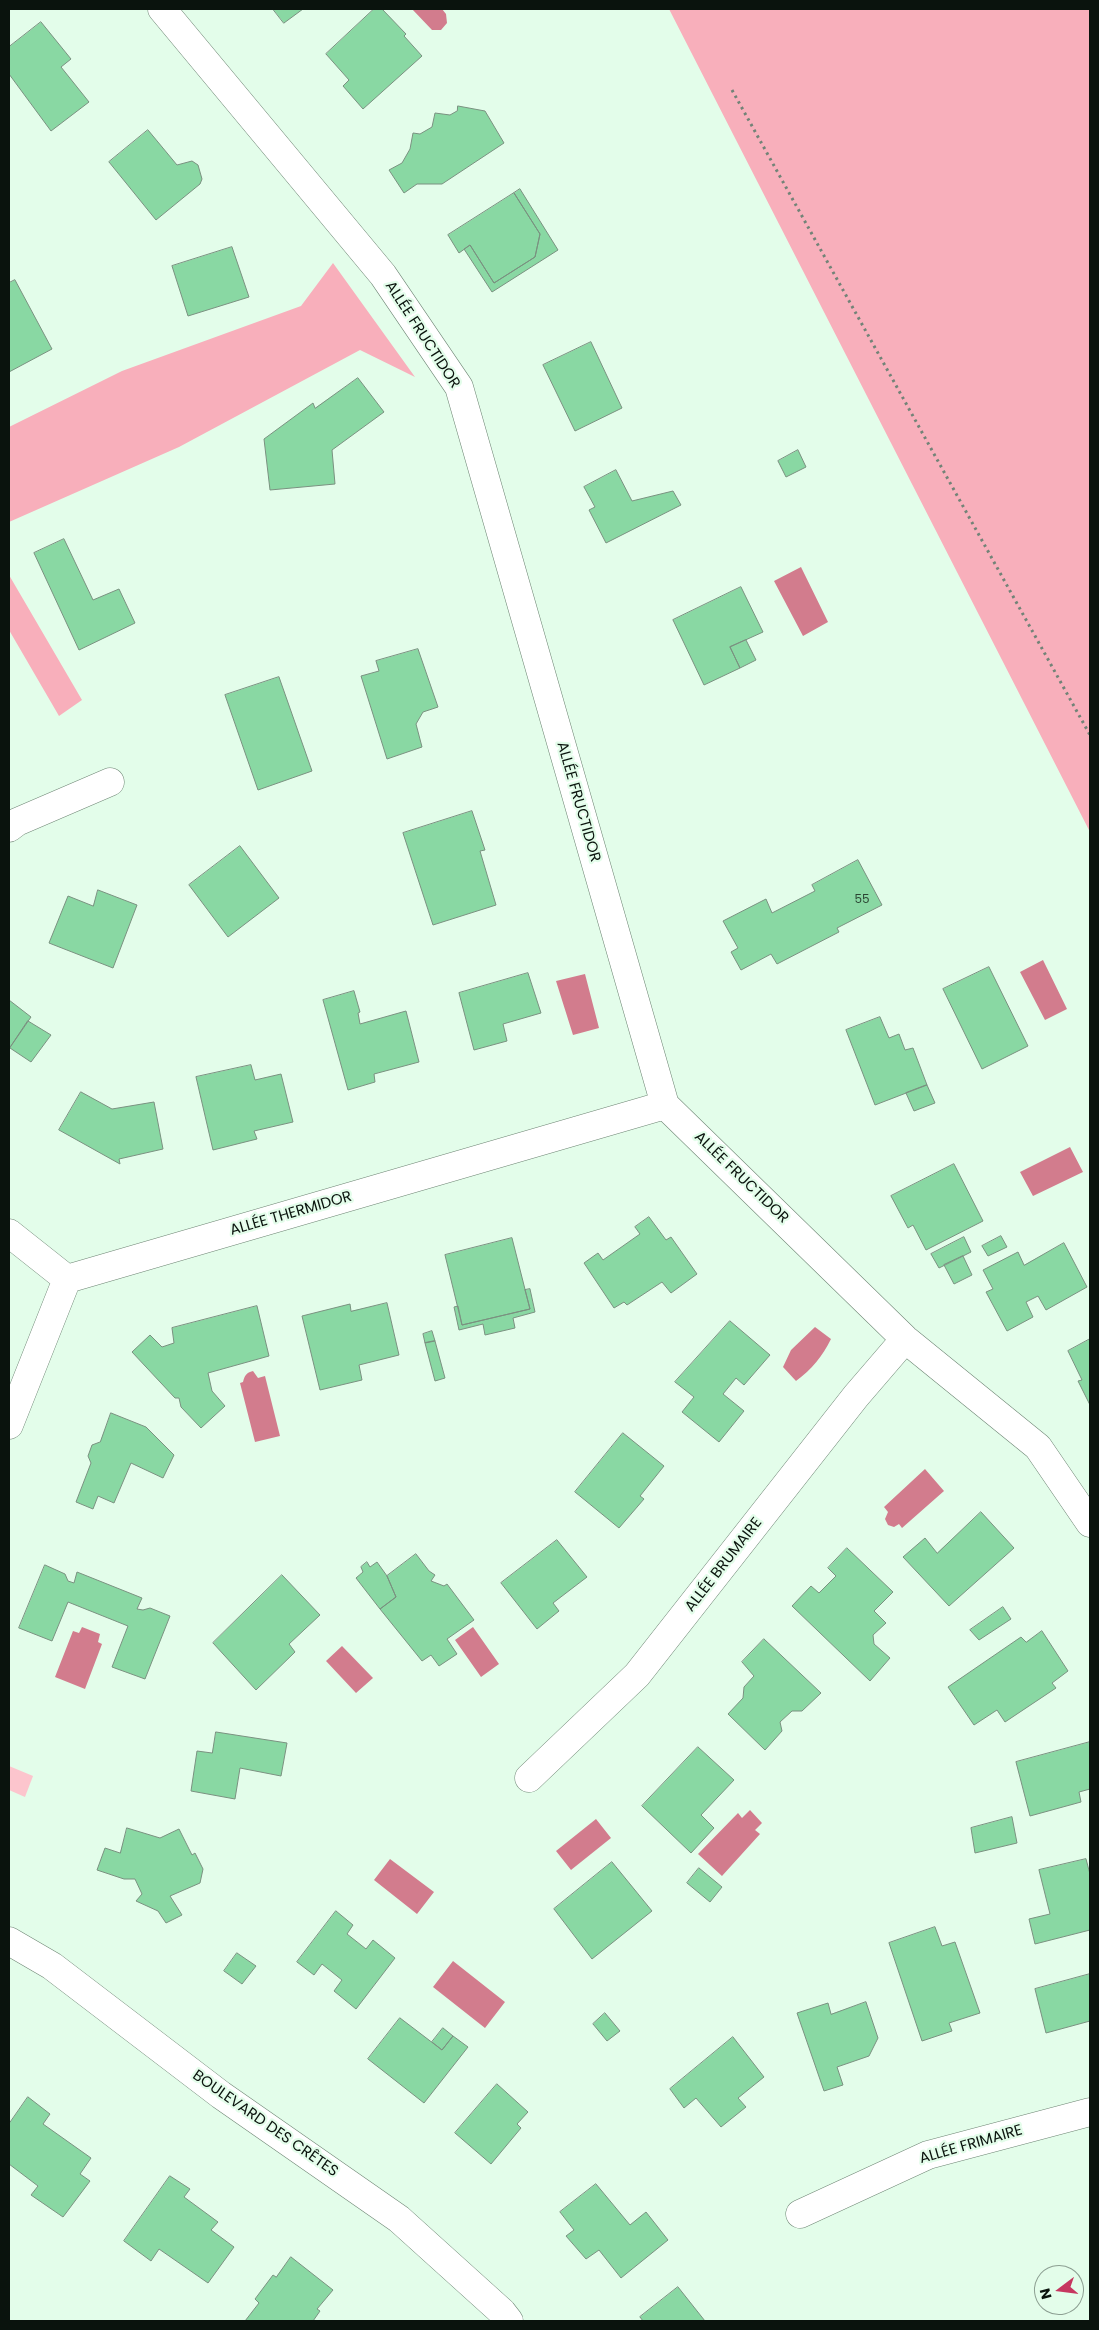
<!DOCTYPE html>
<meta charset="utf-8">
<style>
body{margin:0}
#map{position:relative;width:1099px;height:2330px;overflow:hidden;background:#e3fdea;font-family:Poppins,sans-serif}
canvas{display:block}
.frame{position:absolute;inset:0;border:10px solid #0a130d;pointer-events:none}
.north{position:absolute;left:1034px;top:2265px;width:50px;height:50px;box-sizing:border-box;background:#e3fdea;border:1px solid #8c9f92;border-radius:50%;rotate:255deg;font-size:14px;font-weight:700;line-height:20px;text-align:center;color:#0a130d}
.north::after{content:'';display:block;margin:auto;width:18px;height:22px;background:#c63760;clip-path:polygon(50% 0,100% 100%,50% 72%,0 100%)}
</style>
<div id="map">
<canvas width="1099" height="2330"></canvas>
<div class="frame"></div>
<div class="north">N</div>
</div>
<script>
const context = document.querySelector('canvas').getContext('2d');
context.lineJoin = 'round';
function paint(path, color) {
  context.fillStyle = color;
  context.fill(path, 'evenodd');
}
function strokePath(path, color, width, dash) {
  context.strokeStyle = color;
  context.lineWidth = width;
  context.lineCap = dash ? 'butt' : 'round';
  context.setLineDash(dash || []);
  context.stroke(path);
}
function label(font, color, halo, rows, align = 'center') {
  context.font = font + ' Poppins,sans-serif';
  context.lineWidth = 4.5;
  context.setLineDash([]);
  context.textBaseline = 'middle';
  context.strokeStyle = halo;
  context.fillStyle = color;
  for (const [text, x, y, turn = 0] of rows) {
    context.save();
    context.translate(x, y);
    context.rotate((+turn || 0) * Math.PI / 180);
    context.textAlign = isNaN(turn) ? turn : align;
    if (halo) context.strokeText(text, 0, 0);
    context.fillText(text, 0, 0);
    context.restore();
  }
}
const green = new Path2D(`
 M 9,1766 L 33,1776 L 25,1797 L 9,1790 Z`);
const forest = new Path2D(`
 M 669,9 L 1090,9 L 1090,832 Z
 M 333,263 L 415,377 L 360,350 L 179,447 L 9,522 L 9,427 L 122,371 L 301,306 Z
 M 9,575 L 82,700 L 59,716 L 9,630 Z`);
const water = new Path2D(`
 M 412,9 L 442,9 L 446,14 L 447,23 L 441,30 L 432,30 Z
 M 801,567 L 828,622 L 803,636 L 774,581 Z
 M 1043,960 L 1067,1009 L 1045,1020 L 1020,972 Z
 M 585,974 L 599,1028 L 573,1035 L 556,981 Z
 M 1070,1147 L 1083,1172 L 1033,1196 L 1020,1172 Z
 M 815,1327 L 831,1339 C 822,1357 812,1369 796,1381 L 783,1367 L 791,1350 Z
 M 253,1371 L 258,1378 L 265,1376 L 280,1436 L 255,1442 L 240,1383 L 243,1382 C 245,1375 246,1373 253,1371 Z
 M 925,1469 L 944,1491 L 902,1528 L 899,1524 L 894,1527 L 888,1525 L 885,1519 L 888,1512 L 884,1507 Z
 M 82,1627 L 100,1634 L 98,1642 L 102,1644 L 85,1689 L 55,1677 L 73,1631 L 79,1633 Z
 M 473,1627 L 499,1664 L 481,1677 L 455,1640 Z
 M 342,1646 L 373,1678 L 356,1693 L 326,1661 Z
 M 750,1810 L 762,1823 L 755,1830 L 760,1834 L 722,1876 L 698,1854 L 738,1813 L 742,1818 Z
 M 596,1819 L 611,1838 L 571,1870 L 556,1851 Z
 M 390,1859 L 434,1892 L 417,1914 L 374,1880 Z
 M 453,1961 L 505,2002 L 485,2028 L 433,1987 Z`);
const building = new Path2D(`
 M 273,9 L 303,9 L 284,23 Z
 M 374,9 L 382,9 L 406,34 L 404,36 L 422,56 L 363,109 L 343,86 L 349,80 L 326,54 Z
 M 41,22 L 71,59 L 61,67 L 89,102 L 51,131 L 9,74 L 9,47 Z
 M 458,106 L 485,111 L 504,143 L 442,184 L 417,184 L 404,193 L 389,170 L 402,163 L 410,149 L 413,133 L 420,134 L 432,127 L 435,113 L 450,115 L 457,111 Z
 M 148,130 L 177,165 L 192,161 L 198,165 L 202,179 L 200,184 L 156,220 L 109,162 Z
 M 520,189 L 558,250 L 492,292 L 464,249 L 470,245 L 494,283 L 535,257 L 540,234 L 514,193 Z
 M 514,193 L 540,234 L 535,257 L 494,283 L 470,245 L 459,253 L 448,235 Z
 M 232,247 L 249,297 L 188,316 L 172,266 Z
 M 15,280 L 52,349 L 9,372 L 9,283 Z
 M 591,342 L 622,408 L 575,431 L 543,365 Z
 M 358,378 L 384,412 L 332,450 L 335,484 L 270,490 L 264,439 L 313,403 L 315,408 Z
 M 798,450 L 806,467 L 786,477 L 778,461 Z
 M 616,470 L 632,501 L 673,491 L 681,505 L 606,543 L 589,510 L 595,507 L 584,487 Z
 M 64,539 L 93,600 L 119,589 L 135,623 L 79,650 L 34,553 Z
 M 741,587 L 763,632 L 730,647 L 740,668 L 704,685 L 673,620 Z
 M 746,640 L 756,660 L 740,668 L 730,647 Z
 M 418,649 L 438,707 L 423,712 L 416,724 L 422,747 L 387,759 L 361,676 L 379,671 L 376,661 Z
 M 279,677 L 312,771 L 258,790 L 225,695 Z
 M 472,811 L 485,850 L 480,851 L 496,905 L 433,925 L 403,833 Z
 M 240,846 L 279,898 L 228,937 L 189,885 Z
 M 858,860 L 882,905 L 837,928 L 839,932 L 777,964 L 771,954 L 741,970 L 731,952 L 738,948 L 723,921 L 766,899 L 772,913 L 815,891 L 812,885 Z
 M 98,890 L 137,905 L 113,968 L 49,943 L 68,896 L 93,906 Z
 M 989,967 L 1028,1046 L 982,1069 L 943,989 Z
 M 528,973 L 541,1013 L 503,1024 L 507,1041 L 474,1050 L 459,993 Z
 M 354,991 L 360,1012 L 358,1013 L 360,1024 L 406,1011 L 419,1062 L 374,1074 L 375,1082 L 348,1090 L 323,1000 Z
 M 9,1000 L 31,1017 L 9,1049 Z
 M 880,1017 L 889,1038 L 899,1034 L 905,1050 L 913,1048 L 927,1085 L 875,1105 L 846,1030 Z
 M 28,1021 L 51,1035 L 31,1062 L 10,1048 Z
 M 251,1065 L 255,1080 L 281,1074 L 293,1122 L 254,1131 L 257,1139 L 213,1150 L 196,1077 Z
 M 927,1085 L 935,1103 L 914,1111 L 906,1093 Z
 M 81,1092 L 112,1109 L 154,1102 L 163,1149 L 119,1159 L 120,1164 L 59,1130 Z
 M 954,1164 L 983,1221 L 926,1250 L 913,1225 L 908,1228 L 891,1196 Z
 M 649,1217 L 666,1240 L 671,1237 L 697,1274 L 671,1293 L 662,1282 L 627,1305 L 624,1302 L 614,1308 L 584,1263 L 598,1253 L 603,1260 L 640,1234 L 635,1227 Z
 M 1001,1236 L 1007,1247 L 988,1256 L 982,1246 Z
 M 964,1237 L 971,1252 L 939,1268 L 931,1254 Z
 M 512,1238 L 530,1309 L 462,1325 L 445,1255 Z
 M 1064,1243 L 1087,1287 L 1046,1310 L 1038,1296 L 1026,1302 L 1033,1317 L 1007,1331 L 986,1292 L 993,1289 L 983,1270 L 1018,1252 L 1024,1265 Z
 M 963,1256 L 972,1275 L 954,1284 L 944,1265 Z
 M 530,1289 L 535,1312 L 513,1318 L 515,1328 L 485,1335 L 483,1324 L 459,1330 L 454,1307 L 458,1306 L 462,1325 L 530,1309 L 525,1290 Z
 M 387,1303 L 399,1355 L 359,1365 L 362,1380 L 320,1390 L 302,1316 L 350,1304 L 351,1311 Z
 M 257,1306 L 269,1356 L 208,1373 L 212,1391 L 225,1406 L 201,1428 L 181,1407 L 179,1398 L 175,1398 L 132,1352 L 150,1335 L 162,1347 L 174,1343 L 172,1328 Z
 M 730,1321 L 770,1355 L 744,1385 L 736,1378 L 723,1394 L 744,1411 L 719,1442 L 682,1412 L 694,1397 L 675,1382 Z
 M 432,1331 L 435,1341 L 425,1343 L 423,1334 Z
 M 1090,1339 L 1090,1405 L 1078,1381 L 1082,1380 L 1068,1351 Z
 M 435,1341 L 445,1378 L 435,1381 L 425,1343 Z
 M 111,1413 L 146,1427 L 174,1455 L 163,1478 L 131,1463 L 114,1503 L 98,1496 L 93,1509 L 76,1502 L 91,1463 L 88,1456 L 92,1445 L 100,1442 Z
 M 623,1433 L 664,1466 L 640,1496 L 644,1499 L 619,1528 L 575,1492 Z
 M 981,1512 L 1014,1548 L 949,1606 L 903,1557 L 925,1538 L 937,1553 Z
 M 557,1540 L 587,1577 L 553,1603 L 559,1611 L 537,1629 L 501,1583 Z
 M 847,1548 L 893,1592 L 874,1611 L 886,1623 L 873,1635 L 874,1644 L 890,1658 L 870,1681 L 792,1606 L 811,1586 L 819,1593 L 836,1576 L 828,1568 Z
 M 416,1554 L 429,1571 L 435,1575 L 431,1581 L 444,1586 L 447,1584 L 474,1620 L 447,1639 L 457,1654 L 439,1666 L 431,1655 L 422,1661 L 380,1609 L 396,1597 L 387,1576 Z
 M 367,1562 L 370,1567 L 377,1562 L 387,1576 L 396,1597 L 380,1609 L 356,1578 L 363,1572 L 361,1567 Z
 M 45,1565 L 65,1574 L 68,1581 L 74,1583 L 77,1572 L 142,1598 L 137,1609 L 143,1610 L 150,1608 L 170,1616 L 145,1679 L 112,1667 L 128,1626 L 68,1602 L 52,1641 L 19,1628 Z
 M 282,1575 L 320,1615 L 289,1644 L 295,1652 L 256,1690 L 213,1643 Z
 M 1003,1607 L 1011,1619 L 979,1640 L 970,1630 Z
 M 1042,1631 L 1068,1671 L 1052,1683 L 1056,1688 L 1005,1722 L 997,1710 L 974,1725 L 948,1687 L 1021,1637 L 1026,1642 Z
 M 764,1639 L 821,1693 L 802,1711 L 792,1711 L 780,1722 L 782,1731 L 765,1750 L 728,1714 L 743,1698 L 744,1687 L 754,1676 L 742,1662 Z
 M 216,1732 L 287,1743 L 281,1776 L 240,1768 L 235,1799 L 191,1791 L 197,1751 L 212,1753 Z
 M 1090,1742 L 1090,1789 L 1079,1792 L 1081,1802 L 1030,1816 L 1016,1762 Z
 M 698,1747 L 734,1780 L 701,1815 L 714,1828 L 691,1853 L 642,1806 Z
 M 1012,1817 L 1017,1843 L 975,1853 L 971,1828 Z
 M 127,1828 L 160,1838 L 179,1829 L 192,1855 L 195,1853 L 203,1869 L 200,1883 L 170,1896 L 182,1915 L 166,1923 L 158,1911 L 136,1901 L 142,1894 L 135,1879 L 124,1879 L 97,1870 L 105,1848 L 120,1853 Z
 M 1086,1859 L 1090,1874 L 1090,1930 L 1035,1944 L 1029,1919 L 1050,1914 L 1039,1870 Z
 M 612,1862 L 652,1911 L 592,1959 L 554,1909 Z
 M 699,1868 L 722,1887 L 710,1902 L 687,1883 Z
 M 336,1911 L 353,1925 L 347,1934 L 366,1949 L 373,1940 L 395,1958 L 356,2009 L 334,1991 L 342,1980 L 322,1964 L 314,1975 L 297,1962 Z
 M 935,1927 L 942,1946 L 955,1942 L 980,2013 L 949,2023 L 952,2031 L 922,2041 L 889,1943 Z
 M 237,1953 L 256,1966 L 242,1984 L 224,1971 Z
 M 1090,1974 L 1090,2021 L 1046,2033 L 1035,1989 Z
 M 866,2002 L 878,2038 L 869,2056 L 837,2067 L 843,2085 L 824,2091 L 797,2013 L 828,2003 L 831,2014 Z
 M 605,2013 L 620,2031 L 607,2041 L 593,2024 Z
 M 400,2018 L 442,2050 L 453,2036 L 468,2047 L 424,2103 L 368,2059 Z
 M 443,2028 L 453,2036 L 442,2050 L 432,2042 Z
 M 733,2037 L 764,2077 L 738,2098 L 746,2107 L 721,2127 L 696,2098 L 684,2108 L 670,2089 Z
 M 497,2084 L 528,2112 L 517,2124 L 521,2128 L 491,2164 L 455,2133 Z
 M 28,2097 L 50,2114 L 43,2124 L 91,2158 L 80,2174 L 90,2181 L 63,2217 L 31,2195 L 38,2186 L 9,2164 L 9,2124 Z
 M 170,2176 L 190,2189 L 184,2197 L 218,2222 L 211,2230 L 234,2247 L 208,2283 L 159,2249 L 151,2261 L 124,2241 Z
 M 596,2184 L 630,2225 L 646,2212 L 668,2240 L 621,2278 L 599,2250 L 586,2259 L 566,2236 L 574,2230 L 560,2212 Z
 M 291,2257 L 333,2290 L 317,2309 L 320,2311 L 313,2321 L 245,2321 L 259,2303 L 255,2299 L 273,2275 L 276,2277 Z
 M 678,2287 L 705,2321 L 643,2321 L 640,2317 Z`);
const path = new Path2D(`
 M 732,90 L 1090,735`);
const minor = new Path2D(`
 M 162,9 L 383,275 L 459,387 L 665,1105 L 905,1339 L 1038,1447 L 1090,1523
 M 9,828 L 17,822 L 110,782
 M 9,1233 L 67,1279
 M 9,1425 L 67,1279 L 665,1105
 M 529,1778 L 637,1675 L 856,1396 L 905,1339
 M 9,1941 L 52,1966 L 221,2095 L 399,2219 L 502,2312 L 509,2321
 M 800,2214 L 928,2155 L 1090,2112`);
const numberNames = [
 ["55",862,900]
];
const streetNames = [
 ["ALLÉE FRUCTIDOR",422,335,57],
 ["ALLÉE FRUCTIDOR",578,802,74],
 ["ALLÉE FRUCTIDOR",741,1178,44],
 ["ALLÉE THERMIDOR",291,1214,-16],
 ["ALLÉE BRUMAIRE",724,1565,-52],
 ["BOULEVARD DES CRÊTES",265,2124,35],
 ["ALLÉE FRIMAIRE",971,2145,-16]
];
paint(green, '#fcc5cd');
paint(forest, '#f8afbb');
paint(water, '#d27c8d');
paint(building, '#89d8a3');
strokePath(building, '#7a9180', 1);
strokePath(minor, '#6e8574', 29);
strokePath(path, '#728377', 3, [2.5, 4]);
strokePath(minor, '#fff', 28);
label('12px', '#2a4432', null, numberNames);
label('15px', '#0a130d', '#e3fdea', streetNames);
</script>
